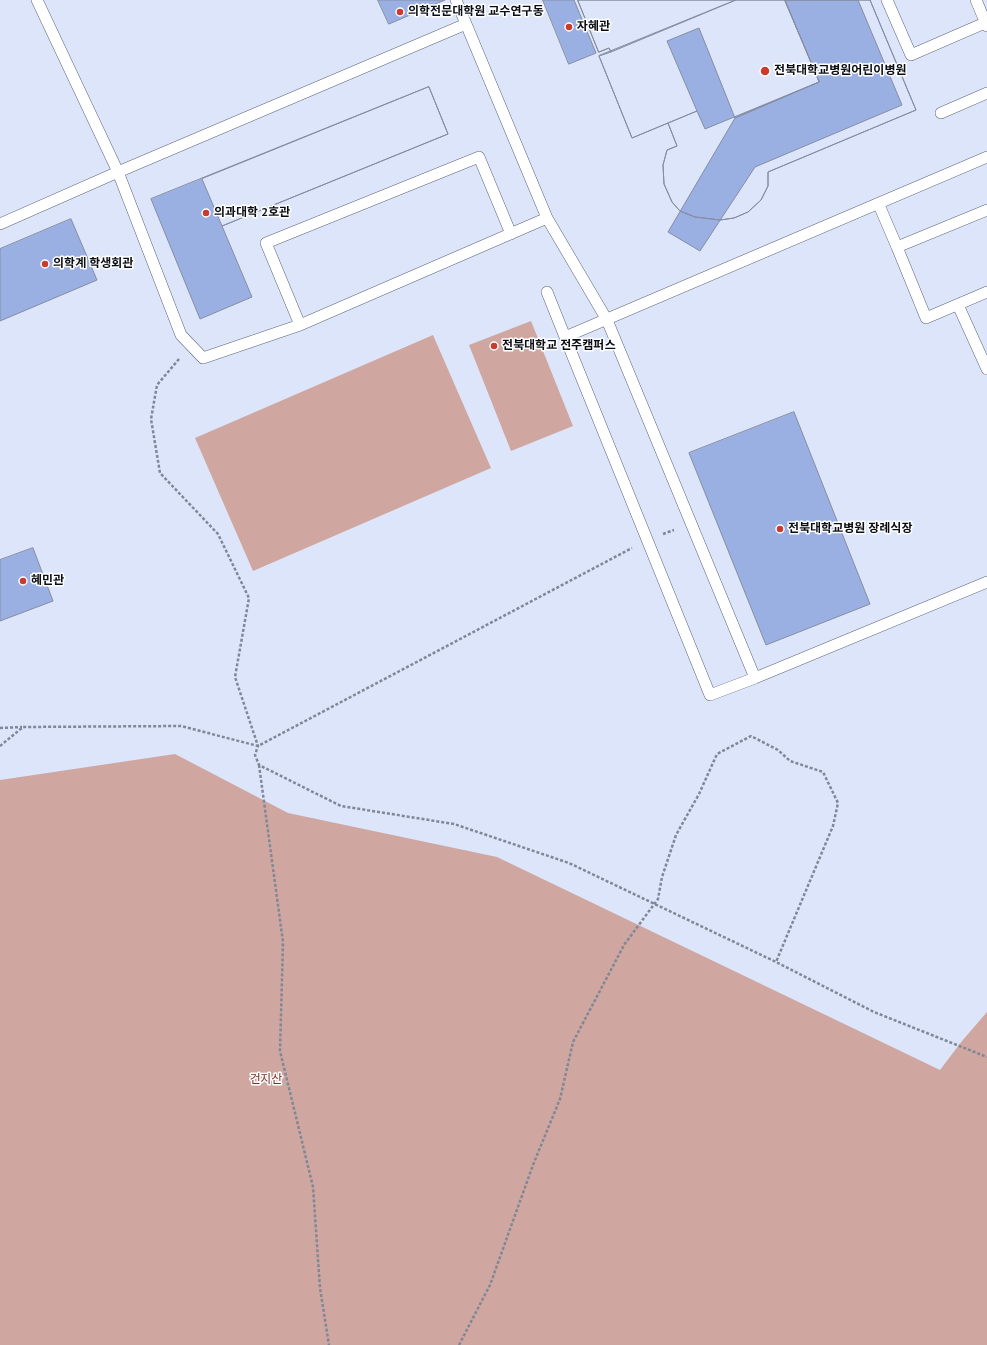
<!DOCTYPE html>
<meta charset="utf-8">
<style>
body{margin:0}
canvas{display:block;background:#dce5fa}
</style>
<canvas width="987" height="1345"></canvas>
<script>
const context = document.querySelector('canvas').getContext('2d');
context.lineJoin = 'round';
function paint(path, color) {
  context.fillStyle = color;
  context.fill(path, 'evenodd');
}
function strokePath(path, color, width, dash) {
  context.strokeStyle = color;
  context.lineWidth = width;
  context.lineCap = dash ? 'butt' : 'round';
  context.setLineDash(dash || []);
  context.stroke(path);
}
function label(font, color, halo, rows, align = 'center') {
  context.font = font + ' "PT Sans","Noto Sans KR",sans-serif';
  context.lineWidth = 3;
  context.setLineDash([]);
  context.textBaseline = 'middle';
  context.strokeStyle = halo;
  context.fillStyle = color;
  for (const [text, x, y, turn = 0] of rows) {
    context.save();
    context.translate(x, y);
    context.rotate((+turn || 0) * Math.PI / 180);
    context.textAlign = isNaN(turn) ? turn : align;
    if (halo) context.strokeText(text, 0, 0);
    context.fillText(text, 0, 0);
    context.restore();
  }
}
const green = new Path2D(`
 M 531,321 L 573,426 L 511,451 L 469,345 Z
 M 433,335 L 491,468 L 253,571 L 195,438 Z
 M 175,754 L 288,813 L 497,857 L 940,1070 L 962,1041 L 987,1012 L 987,1345 L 0,1345 L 0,780 Z`);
const building = new Path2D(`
 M 378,0 L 445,0 L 389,24 Z
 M 543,0 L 574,0 L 596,53 L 569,64 Z
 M 578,0 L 870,0 L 916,110 L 768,172 L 768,186 L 761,200 L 748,212 L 734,218 L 720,220 L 695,217 L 680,211 L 672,202 L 664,184 L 663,165 L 667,150 L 677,146 L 668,123 L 632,138 L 599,56 L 611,52 L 609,48 L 599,52 Z
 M 578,0 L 736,0 L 611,52 L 609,48 L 599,52 Z
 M 736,0 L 785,0 L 819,82 L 735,118 L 699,28 L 667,41 L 697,111 L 632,138 L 599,56 Z
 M 785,0 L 870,0 L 916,110 L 768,172 L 768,186 L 761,200 L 748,212 L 734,218 L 720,220 L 695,217 L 680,211 L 672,202 L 664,184 L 663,165 L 667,150 L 677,146 L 668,123 L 697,111 L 705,129 L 819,82 Z
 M 785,0 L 858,0 L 902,105 L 755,167 L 700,251 L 668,232 L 735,118 L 819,82 Z
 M 429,87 L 448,134 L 222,226 L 252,297 L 200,319 L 151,199 Z
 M 429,87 L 448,134 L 222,226 L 202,179 Z
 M 71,219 L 97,280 L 0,321 L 0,249 Z
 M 794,412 L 870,604 L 766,645 L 689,453 Z
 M 33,548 L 53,601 L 0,621 L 0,560 Z`);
const path = new Path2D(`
 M 179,359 L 157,385 L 151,419 L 160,473 L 218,534 L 249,598 L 235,677 L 258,746 L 255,755 L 259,765 L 341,806 L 454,824 L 569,863 L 776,962 L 874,1012 L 987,1057
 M 663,534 L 674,530
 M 0,728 L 22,727
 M 0,746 L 23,727 L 181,726 L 258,746 L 632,548
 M 259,765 L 283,942 L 280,1051 L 313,1187 L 320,1288 L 329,1345
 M 459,1345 L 490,1285 L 533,1165 L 560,1099 L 573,1042 L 624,945 L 658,899 L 662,877 L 676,835 L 699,794 L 717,754 L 751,736 L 778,750 L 790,761 L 823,772 L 838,803 L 833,826 L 776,962`);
const lane = new Path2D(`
 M 37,0 L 118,172 L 181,335 L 203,358 L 300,325 L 547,218
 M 456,0 L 547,218 L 607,320 L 755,678 L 987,582
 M 887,0 L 911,55 L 987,22
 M 976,0 L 987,26
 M 941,113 L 987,93
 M 879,205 L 897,247 L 987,210
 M 0,224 L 118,172 L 466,24
 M 897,247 L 926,318 L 987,292
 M 547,292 L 565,337
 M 958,305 L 987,369
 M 300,325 L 266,243 L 479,157 L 511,234
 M 755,678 L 710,695 L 565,337 L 987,157`);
const markers = [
 [400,12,4,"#c83b2d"],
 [569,27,4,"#c83b2d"],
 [765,71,5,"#c83b2d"],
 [206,213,4,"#c83b2d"],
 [45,264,4,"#c83b2d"],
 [494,346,4,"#c83b2d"],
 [780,529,4,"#c83b2d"],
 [23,581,4,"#c83b2d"]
];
const poiNames = [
 ["의학전문대학원 교수연구동",408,12],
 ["자혜관",577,27],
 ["전북대학교병원어린이병원",774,71],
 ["의과대학 2호관",214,213],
 ["의학계 학생회관",53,264],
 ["전북대학교 전주캠퍼스",502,346],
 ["전북대학교병원 장례식장",788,529],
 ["혜민관",31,581]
];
const parkNames = [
 ["건지산",266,1080]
];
paint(green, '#cfa7a0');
paint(building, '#9aafe2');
strokePath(building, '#858da1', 1);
strokePath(lane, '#5d6577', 12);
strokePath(path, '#808796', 2.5, [3, 2]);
strokePath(lane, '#fff', 11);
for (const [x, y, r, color] of markers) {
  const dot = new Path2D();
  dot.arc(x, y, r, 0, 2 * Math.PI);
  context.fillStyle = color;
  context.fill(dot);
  strokePath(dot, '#fff', 1.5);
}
label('bold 12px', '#0a0d14', '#fff', poiNames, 'left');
label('12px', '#7a2f25', '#fff', parkNames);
</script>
